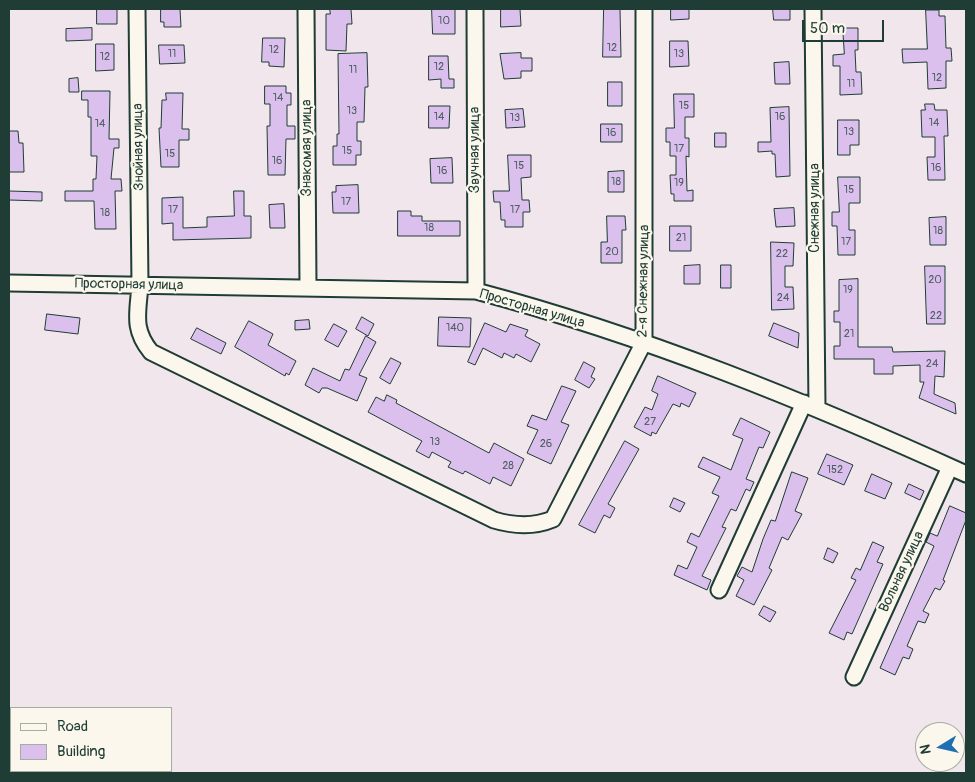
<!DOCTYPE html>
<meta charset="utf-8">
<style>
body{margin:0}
#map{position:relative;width:975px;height:782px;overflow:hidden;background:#f1e6ec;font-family:Pangolin,sans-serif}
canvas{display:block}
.frame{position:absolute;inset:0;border:10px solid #1f3d34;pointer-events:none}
.legend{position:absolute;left:10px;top:707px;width:162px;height:65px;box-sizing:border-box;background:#fbf7ec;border:1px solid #a3ada2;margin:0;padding:6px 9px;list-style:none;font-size:15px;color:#1f3d34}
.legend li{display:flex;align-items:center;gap:10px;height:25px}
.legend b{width:25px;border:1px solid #a3ada2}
.north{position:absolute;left:915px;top:722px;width:50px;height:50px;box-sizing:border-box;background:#fbf7ec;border:1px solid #a3ada2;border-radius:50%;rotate:261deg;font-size:14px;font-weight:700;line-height:20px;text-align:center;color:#1f3d34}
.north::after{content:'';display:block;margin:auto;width:18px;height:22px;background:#1f6fb2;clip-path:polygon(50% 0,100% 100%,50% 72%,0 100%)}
.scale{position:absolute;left:802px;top:20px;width:82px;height:22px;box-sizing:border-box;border:2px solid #1f3d34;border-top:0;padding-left:6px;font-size:15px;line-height:18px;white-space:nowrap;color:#1f3d34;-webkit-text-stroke:4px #fbf7ec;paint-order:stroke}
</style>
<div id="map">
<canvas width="975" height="782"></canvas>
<div class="frame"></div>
<ul class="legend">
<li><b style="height:6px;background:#fbf7ec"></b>Road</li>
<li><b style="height:14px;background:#dbbfed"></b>Building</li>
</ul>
<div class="north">N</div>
<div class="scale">50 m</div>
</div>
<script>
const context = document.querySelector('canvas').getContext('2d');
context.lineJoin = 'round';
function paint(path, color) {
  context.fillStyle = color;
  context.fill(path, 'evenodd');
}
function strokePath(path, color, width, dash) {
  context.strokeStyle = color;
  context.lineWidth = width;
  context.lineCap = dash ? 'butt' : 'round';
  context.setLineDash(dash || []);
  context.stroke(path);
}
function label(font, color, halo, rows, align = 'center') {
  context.font = font + ' Pangolin,sans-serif';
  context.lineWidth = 4.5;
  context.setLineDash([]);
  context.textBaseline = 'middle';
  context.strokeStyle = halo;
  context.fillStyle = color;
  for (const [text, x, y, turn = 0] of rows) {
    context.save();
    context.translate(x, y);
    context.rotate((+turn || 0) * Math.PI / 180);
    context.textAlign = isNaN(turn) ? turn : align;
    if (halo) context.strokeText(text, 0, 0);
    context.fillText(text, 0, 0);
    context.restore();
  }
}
const building = new Path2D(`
 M 97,9 L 117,9 L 117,24 L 97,24 Z
 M 161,9 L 180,9 L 181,27 L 164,27 L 164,22 L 161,22 Z
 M 330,9 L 351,9 L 352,24 L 347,24 L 346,51 L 326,50 L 326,14 L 330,14 Z
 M 432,9 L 455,9 L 455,34 L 433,34 Z
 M 501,9 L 520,9 L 521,26 L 501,27 Z
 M 604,9 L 620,9 L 621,57 L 603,57 Z
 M 671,9 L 689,9 L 689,19 L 671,20 Z
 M 773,9 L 790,9 L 790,20 L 774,20 Z
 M 926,10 L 939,10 L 939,16 L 945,16 L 946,48 L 951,48 L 952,61 L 946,61 L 946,88 L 928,89 L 927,62 L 903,63 L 902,49 L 927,49 Z
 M 92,28 L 92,40 L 66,41 L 66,29 Z
 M 843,28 L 858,28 L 858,50 L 855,50 L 856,72 L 861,72 L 862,94 L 840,95 L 840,66 L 833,66 L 833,55 L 844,54 Z
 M 263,38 L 285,38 L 284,67 L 269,66 L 269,62 L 262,62 Z
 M 670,41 L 688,41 L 689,66 L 670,67 Z
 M 96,44 L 114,44 L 114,70 L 96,71 Z
 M 159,45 L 184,45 L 185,63 L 160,64 Z
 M 367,53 L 368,87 L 365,87 L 364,122 L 357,122 L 357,141 L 361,141 L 361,155 L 356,155 L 356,165 L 333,165 L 333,146 L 337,146 L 337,134 L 339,134 L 338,54 Z
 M 521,53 L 521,58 L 532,58 L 532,71 L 521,71 L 521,78 L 504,79 L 500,54 Z
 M 429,56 L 448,56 L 449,79 L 454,79 L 454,88 L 441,88 L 441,79 L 429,80 Z
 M 789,62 L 790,84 L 775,84 L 774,63 Z
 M 78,78 L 79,92 L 69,92 L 69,79 Z
 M 608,82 L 622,82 L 622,106 L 608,106 Z
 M 265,86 L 286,86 L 286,93 L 291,93 L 291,105 L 287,105 L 287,126 L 295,126 L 295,139 L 286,139 L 285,175 L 268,175 L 267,126 L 270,126 L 270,104 L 265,104 Z
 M 82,91 L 110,91 L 109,139 L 119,139 L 119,148 L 114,148 L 111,179 L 121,179 L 122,191 L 115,191 L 116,229 L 95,229 L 94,201 L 65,201 L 65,191 L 93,191 L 93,179 L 96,179 L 97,156 L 91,156 L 91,117 L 88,117 L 88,100 L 82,100 Z
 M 166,93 L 183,93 L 182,129 L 189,129 L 189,140 L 179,140 L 179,167 L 161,167 L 159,128 L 161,128 L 162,100 L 166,100 Z
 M 674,94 L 694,94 L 694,117 L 685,117 L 685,138 L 689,138 L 689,157 L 686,156 L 687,191 L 693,190 L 693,201 L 674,201 L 674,194 L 671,194 L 670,175 L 676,175 L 676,156 L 670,156 L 670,142 L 666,142 L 666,128 L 674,128 Z
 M 925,104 L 934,104 L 935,110 L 947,110 L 948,136 L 944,136 L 945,180 L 928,180 L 927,157 L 935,157 L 935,137 L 922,137 L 921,110 L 925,110 Z
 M 429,106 L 450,106 L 449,128 L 429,128 Z
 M 789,107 L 790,176 L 776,177 L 775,154 L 772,154 L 772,151 L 758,152 L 758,142 L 771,142 L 770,108 Z
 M 523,109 L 525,127 L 506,128 L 505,110 Z
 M 838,120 L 859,120 L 859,145 L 850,145 L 850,155 L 838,155 Z
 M 601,124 L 622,124 L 622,142 L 601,142 Z
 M 9,131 L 18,131 L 19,143 L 23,143 L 24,172 L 9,172 Z
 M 715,133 L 726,133 L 726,147 L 715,147 Z
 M 508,155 L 531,155 L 531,177 L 521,178 L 522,200 L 529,200 L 530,212 L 523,212 L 523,227 L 505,227 L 505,220 L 501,220 L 500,202 L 494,202 L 493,191 L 509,191 Z
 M 452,158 L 453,183 L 431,183 L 430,159 Z
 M 624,171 L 624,192 L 608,192 L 608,172 Z
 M 838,177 L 860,177 L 860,203 L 849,203 L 849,230 L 855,230 L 855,255 L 838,255 L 837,226 L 832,226 L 832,212 L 839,212 Z
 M 358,185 L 359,213 L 333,213 L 332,192 L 336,192 L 336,186 Z
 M 9,191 L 42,192 L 42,201 L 9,200 Z
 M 234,191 L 244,191 L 244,216 L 251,216 L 251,238 L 173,240 L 173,223 L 162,224 L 162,198 L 183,197 L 183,228 L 207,227 L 207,217 L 234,216 Z
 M 284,204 L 285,228 L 270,228 L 269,205 Z
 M 794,208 L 795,226 L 776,227 L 774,209 Z
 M 398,211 L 411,211 L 411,216 L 422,216 L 422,221 L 460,221 L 460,236 L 398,236 Z
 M 607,216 L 625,216 L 626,230 L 622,230 L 622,263 L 601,263 L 601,242 L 607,242 Z
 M 946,217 L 946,245 L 930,245 L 929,218 Z
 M 670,226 L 691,226 L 691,251 L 670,251 Z
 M 771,242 L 794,243 L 793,266 L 785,266 L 785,287 L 793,287 L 794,309 L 772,310 Z
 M 700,265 L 700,284 L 684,284 L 684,266 Z
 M 721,265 L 731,265 L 731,288 L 721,288 Z
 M 925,266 L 945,266 L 945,324 L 927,324 Z
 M 858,279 L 858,347 L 892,347 L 893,352 L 945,351 L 944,377 L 935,376 L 934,394 L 955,403 L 956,414 L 919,398 L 924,382 L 920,382 L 920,365 L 893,366 L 893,374 L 874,374 L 874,359 L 834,359 L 834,346 L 840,346 L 840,322 L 834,322 L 834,311 L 839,311 L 839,280 Z
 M 47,314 L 80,318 L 78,334 L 45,330 Z
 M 362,317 L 374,324 L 368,336 L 356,329 Z
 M 439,317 L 471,318 L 470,347 L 438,346 Z
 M 309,320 L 310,329 L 295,330 L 295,321 Z
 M 249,321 L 273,334 L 268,345 L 296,361 L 289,375 L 286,373 L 285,376 L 235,347 Z
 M 485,323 L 506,332 L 510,324 L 528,330 L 525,336 L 540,344 L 531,362 L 516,354 L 514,358 L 504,353 L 502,358 L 483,348 L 475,365 L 468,362 Z
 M 774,323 L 799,333 L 798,348 L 769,336 Z
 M 334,324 L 347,331 L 338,347 L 325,340 Z
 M 197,328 L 226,343 L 221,354 L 191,339 Z
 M 366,336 L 376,342 L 359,375 L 367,378 L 357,401 L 327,388 L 322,388 L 319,393 L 305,385 L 313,368 L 340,381 L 345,369 L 349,370 Z
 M 391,358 L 401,363 L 390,384 L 380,378 Z
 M 584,362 L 595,368 L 591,377 L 595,379 L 589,388 L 575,380 Z
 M 658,376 L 696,393 L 689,407 L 681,403 L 680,407 L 673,404 L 656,434 L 652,432 L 651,436 L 634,427 L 645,407 L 652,410 L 658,394 L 652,391 Z
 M 562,386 L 576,391 L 561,422 L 569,425 L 551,464 L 527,453 L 538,430 L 527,426 L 532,415 L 546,420 Z
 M 387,395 L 397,400 L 396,403 L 489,453 L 494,443 L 524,459 L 511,486 L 493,477 L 490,484 L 465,471 L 463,474 L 448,467 L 451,462 L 432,452 L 429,458 L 416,451 L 422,441 L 368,412 L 376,397 L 384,401 Z
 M 741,418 L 770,432 L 763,448 L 759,447 L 746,479 L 754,482 L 750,491 L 746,489 L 736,511 L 731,509 L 722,527 L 726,528 L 702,576 L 711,580 L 707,590 L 674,575 L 678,565 L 687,569 L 697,547 L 687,542 L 691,533 L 699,537 L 719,496 L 712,493 L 720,477 L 698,467 L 703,457 L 731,470 L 743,439 L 733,435 Z
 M 625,441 L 639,449 L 608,504 L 615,508 L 610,518 L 604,515 L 595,533 L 579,525 Z
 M 827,454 L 853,465 L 844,485 L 818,474 Z
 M 792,472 L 808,478 L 795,511 L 802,514 L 788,540 L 782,537 L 769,568 L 772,570 L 754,605 L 736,596 L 744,580 L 737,576 L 742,567 L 752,572 L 763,539 L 771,520 L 775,521 Z
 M 872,474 L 892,483 L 885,499 L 865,491 Z
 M 909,484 L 924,491 L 920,500 L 905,493 Z
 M 674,498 L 685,503 L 680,512 L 670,507 Z
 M 950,506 L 966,513 L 966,520 L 943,580 L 945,581 L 940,590 L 935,588 L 923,611 L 929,614 L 925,623 L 918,621 L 907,646 L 913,649 L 909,659 L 903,657 L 895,675 L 880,668 L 934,546 L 926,542 L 928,538 L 930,533 L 937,536 Z
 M 873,542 L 884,547 L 877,562 L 883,564 L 852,634 L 847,632 L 844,640 L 829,633 L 856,580 L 851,578 L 856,568 L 860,570 Z
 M 828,548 L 838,553 L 833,563 L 824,559 Z
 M 764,606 L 776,612 L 770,622 L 759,615 Z`);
const minor = new Path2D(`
 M 137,9 L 140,285 C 138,313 132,329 151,352 L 494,520 C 514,526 534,527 553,519 L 644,342 L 644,9
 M 306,9 L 308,287
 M 475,9 L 476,291
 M 813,9 L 817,408
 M 9,283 L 476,291 C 646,336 807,402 966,474
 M 719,590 L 804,403
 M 854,677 L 950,467`);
const numberNames = [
 ["10",444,21],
 ["12",612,48],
 ["12",274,50],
 ["11",172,54],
 ["13",679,54],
 ["12",105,57],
 ["12",439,67],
 ["11",353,70],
 ["12",937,78],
 ["11",851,84],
 ["14",278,98],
 ["15",684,106],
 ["13",352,111],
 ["14",439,117],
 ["16",780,117],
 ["13",515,118],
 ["14",934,123],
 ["14",100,124],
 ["13",849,132],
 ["16",611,133],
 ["17",679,149],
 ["15",347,151],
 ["15",170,154],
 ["16",277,161],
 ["15",519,166],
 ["16",936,168],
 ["16",442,171],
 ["18",616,182],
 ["19",679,183],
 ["15",849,190],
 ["17",346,202],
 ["17",173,210],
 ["17",515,210],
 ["18",105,213],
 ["18",429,228],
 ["18",938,231],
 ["21",681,238],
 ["17",846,242],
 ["20",612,252],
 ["22",782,254],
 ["20",935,280],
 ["19",848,290],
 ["24",783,298],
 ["22",936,316],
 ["140",455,328],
 ["21",849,334],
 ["24",932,364],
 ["27",650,422],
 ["13",435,442],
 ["26",546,444],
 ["28",508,466],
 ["152",835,470]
];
const streetNames = [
 ["Знойная улица",139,147,-91],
 ["Знакомая улица",307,148,-90],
 ["Звучная улица",475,150,-90],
 ["Снежная улица",815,208,-90],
 ["2-я Снежная улица",644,281,-89],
 ["Просторная улица",129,285,1],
 ["Просторная улица",532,309,16],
 ["Вольная улица",902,572,-65]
];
paint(building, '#dbbfed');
strokePath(building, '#1f3d34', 1);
strokePath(minor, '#1f3d34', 19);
strokePath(minor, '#fbf7ec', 15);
label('11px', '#4e5e62', null, numberNames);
label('14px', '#1f3d34', '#fbf7ec', streetNames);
</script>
